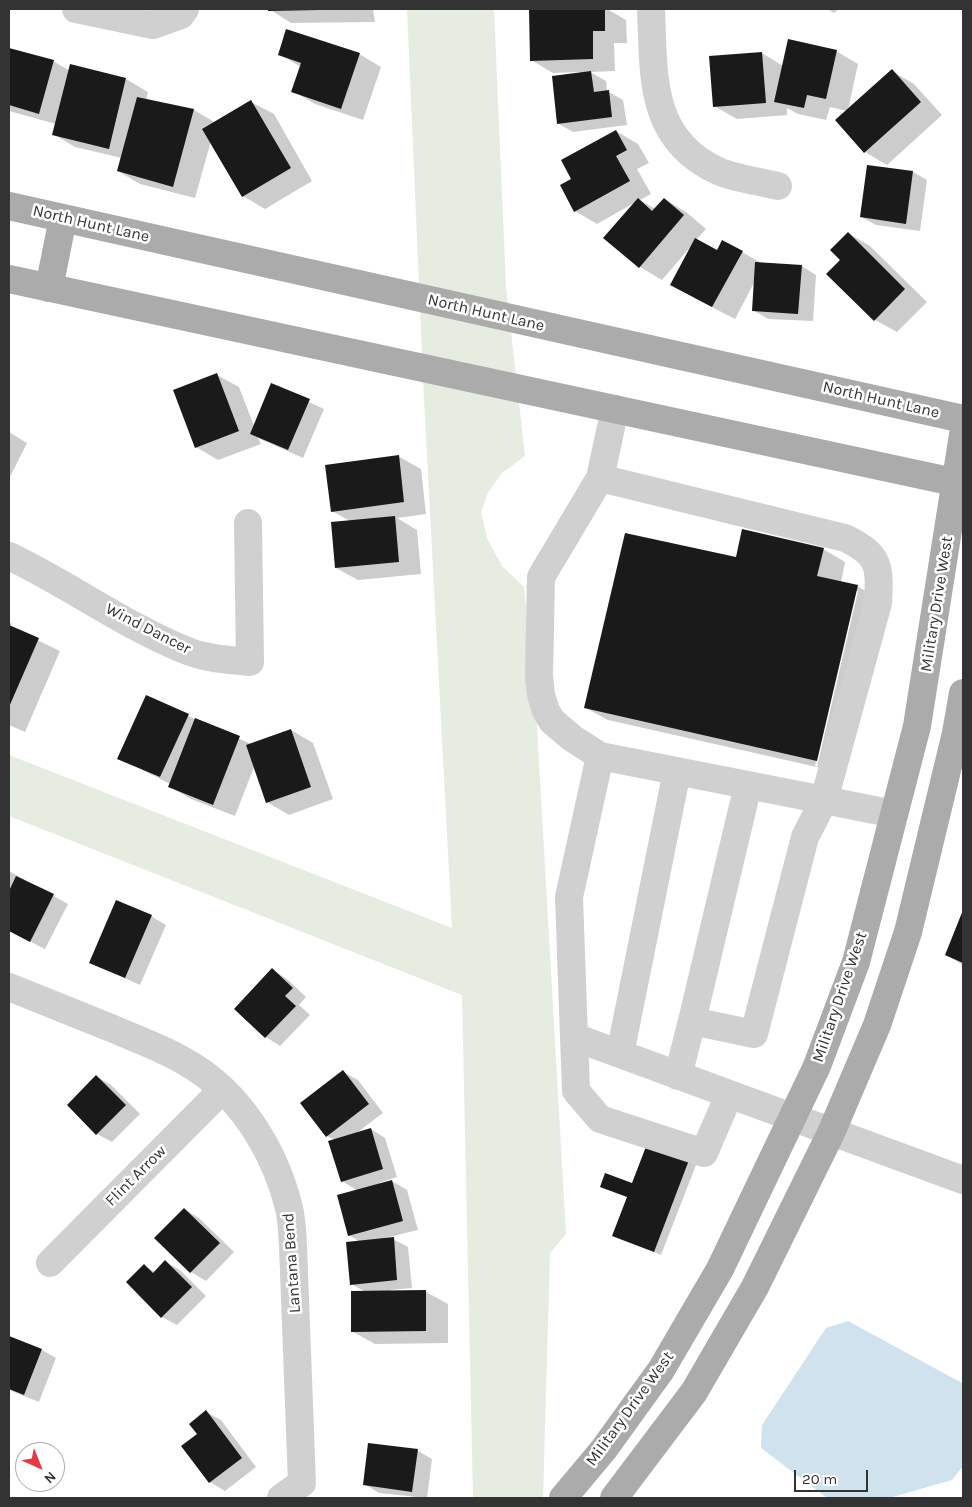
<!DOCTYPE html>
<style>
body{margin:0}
#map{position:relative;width:972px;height:1507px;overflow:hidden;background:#fff;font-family:Karla,sans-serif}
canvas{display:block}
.frame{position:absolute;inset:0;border:10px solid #333;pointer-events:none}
.north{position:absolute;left:15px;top:1442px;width:50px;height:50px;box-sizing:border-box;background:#fff;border:1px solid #adadad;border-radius:50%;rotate:136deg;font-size:14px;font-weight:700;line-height:20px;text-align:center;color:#333}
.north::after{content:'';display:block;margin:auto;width:18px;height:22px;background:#e63946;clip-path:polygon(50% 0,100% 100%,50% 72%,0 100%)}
.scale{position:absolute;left:794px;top:1470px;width:74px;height:22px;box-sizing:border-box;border:2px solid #333;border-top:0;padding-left:6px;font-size:15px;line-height:18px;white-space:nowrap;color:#333;-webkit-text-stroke:4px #fff;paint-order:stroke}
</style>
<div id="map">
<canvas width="972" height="1507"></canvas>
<div class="frame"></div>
<div class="north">N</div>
<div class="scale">20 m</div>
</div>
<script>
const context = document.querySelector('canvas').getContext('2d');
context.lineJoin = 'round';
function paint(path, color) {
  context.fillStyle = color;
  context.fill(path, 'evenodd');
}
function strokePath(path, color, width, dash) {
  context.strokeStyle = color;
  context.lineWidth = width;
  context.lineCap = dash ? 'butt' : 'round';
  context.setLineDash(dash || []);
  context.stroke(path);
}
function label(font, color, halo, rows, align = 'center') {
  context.font = font + ' Karla,sans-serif';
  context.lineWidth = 5;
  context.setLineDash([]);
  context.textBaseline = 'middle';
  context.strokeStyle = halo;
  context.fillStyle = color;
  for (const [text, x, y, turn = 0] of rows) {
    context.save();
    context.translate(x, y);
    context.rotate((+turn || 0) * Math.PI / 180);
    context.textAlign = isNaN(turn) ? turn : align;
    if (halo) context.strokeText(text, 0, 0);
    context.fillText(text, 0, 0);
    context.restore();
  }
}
const green = new Path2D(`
 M 407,9 L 494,9 L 506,287 L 525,456 L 502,473 L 488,492 L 481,512 L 487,538 L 502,566 L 524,587 L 537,727 L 566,1234 L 550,1253 L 543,1498 L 473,1498 L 462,995 L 9,816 L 9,755 L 452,928 L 424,399 Z`);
const water = new Path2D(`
 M 848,1321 L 962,1383 L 963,1466 L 952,1480 L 889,1498 L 827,1498 L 761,1448 L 762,1425 L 826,1328 Z`);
const shadow = new Path2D(`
 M 269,9 L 373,9 L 375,22 L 291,23 Z
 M 530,9 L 607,9 L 626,20 L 627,43 L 614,43 L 615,71 L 590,72 L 606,81 L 607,91 L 623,100 L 627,125 L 573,132 L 559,124 L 580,72 L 553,73 L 531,60 Z
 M 827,9 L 839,9 L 834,13 Z
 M 9,49 L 53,61 L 70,71 L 71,66 L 126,79 L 148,92 L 146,100 L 194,110 L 216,123 L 251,102 L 274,114 L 312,181 L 265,209 L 243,196 L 211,141 L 195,198 L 140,184 L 118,171 L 122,158 L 75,147 L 53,134 L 56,124 L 9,111 Z
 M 836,51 L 858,64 L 848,110 L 892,71 L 914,84 L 942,115 L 887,165 L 865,152 L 847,111 L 830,107 L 826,120 L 798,114 L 787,108 L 787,115 L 737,119 L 714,106 L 762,53 L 783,66 Z
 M 279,54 L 359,54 L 381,67 L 363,120 L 315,104 L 293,91 L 301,67 Z
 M 616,131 L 638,144 L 649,163 L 637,169 L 651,194 L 640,200 L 655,209 L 664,199 L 686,212 L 706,229 L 696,240 L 717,251 L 742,252 L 763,264 L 802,266 L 816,275 L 813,321 L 768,319 L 753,310 L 755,281 L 735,319 L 694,298 L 692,245 L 662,280 L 640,267 L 605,237 L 634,203 L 597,224 L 575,211 L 572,179 Z
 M 913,172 L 927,180 L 920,231 L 876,225 L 861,217 Z
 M 848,233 L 870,246 L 927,302 L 897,332 L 875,320 L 841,260 Z
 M 217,375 L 239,387 L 254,426 L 272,385 L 324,409 L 303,458 L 258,438 L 261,444 L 218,460 L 196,447 Z
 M 9,432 L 27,443 L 9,479 Z
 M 398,456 L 421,469 L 426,514 L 397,518 L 417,530 L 421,574 L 358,580 L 336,568 L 350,521 L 332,511 Z
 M 823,549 L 845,562 L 841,582 L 857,586 L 879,599 L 839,772 L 608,720 L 586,708 L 737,559 ZM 855,591 L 858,591 L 817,767 L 815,766 Z
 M 9,622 L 12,624 L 10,627 L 60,651 L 25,732 L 9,725 Z
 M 188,716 L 251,744 L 291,730 L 313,743 L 333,799 L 289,815 L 267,802 L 254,767 L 235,816 L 191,799 L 169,786 L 170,784 L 119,758 Z
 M 9,871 L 68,904 L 45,949 L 9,931 Z
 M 963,913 L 963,965 L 946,955 Z
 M 151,916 L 166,925 L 140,985 L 91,963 Z
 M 273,970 L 287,979 L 306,997 L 299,1005 L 310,1015 L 280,1046 L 266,1037 Z
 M 343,1072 L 358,1080 L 383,1113 L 355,1134 L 371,1129 L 385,1138 L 397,1177 L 379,1183 L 380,1185 L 392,1181 L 407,1190 L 418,1230 L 385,1238 L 393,1239 L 408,1247 L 412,1288 L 390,1290 L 391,1292 L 426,1292 L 448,1304 L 448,1343 L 375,1344 L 353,1332 L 366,1292 L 351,1284 L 360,1242 L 349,1235 L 358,1191 L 342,1181 L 335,1140 L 327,1136 Z
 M 97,1077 L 111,1085 L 140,1114 L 112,1142 L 97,1134 L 68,1105 Z
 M 689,1161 L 696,1165 L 661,1255 L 613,1235 L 628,1197 L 609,1190 L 633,1185 Z
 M 184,1209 L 199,1218 L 234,1252 L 206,1281 L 191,1272 Z
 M 165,1262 L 180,1270 L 206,1296 L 177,1325 L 162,1317 L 144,1266 L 155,1272 Z
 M 9,1337 L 42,1350 L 56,1358 L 39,1402 L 9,1390 Z
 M 206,1412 L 221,1420 L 256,1467 L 225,1491 L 210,1482 L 183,1447 L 199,1435 Z
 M 418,1451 L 432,1459 L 427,1498 L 379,1493 L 364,1484 Z`);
const building = new Path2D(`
 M 268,9 L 320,9 L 320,10 L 268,11 Z
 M 529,9 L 605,9 L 605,31 L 593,31 L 593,59 L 530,61 Z
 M 286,29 L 360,53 L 341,109 L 291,92 L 301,63 L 278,55 Z
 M 788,39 L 837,50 L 826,99 L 807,95 L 804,108 L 774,102 Z
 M 9,48 L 54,60 L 39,114 L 9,105 Z
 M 762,52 L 766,103 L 713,107 L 709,56 Z
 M 70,64 L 126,78 L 109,149 L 52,135 Z
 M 892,69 L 921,102 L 864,153 L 835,120 Z
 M 591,71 L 594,92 L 609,90 L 612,117 L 557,124 L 552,76 Z
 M 137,97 L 194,109 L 173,187 L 117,171 Z
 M 251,100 L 291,168 L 242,197 L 202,129 Z
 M 616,130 L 627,150 L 616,156 L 630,181 L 574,212 L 560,185 L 571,179 L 561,160 Z
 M 867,165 L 913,171 L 906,224 L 860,217 Z
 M 638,198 L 652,211 L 664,198 L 684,215 L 639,268 L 603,238 Z
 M 848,232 L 905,289 L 874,321 L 826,274 L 840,260 L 830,250 Z
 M 695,238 L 717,250 L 722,240 L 743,251 L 712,307 L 670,285 Z
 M 755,262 L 802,265 L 798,314 L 752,311 Z
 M 217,373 L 239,431 L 195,448 L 173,390 Z
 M 271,383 L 310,399 L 288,450 L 250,434 Z
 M 399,455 L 404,502 L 331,512 L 325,465 Z
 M 395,516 L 399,562 L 335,568 L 331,522 Z
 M 742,529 L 824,548 L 817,576 L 858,585 L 817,761 L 584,708 L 625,533 L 736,557 Z
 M 9,625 L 39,638 L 9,707 Z
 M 146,695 L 189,714 L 160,777 L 117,759 Z
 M 195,718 L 240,736 L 213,805 L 168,787 Z
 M 291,729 L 311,787 L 266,803 L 246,745 Z
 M 16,876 L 54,894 L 30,942 L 9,931 L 9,891 Z
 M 116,900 L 152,915 L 125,978 L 89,963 Z
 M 963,910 L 963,963 L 945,955 Z
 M 272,968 L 293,988 L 285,996 L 296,1006 L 265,1038 L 234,1009 Z
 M 343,1070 L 369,1104 L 326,1137 L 300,1103 Z
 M 96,1075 L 126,1105 L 96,1135 L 67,1105 Z
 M 371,1128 L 383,1169 L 341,1182 L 328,1141 Z
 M 647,1144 L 689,1160 L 654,1252 L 612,1236 L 627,1197 L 600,1187 L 605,1173 L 632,1183 Z
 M 392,1180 L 403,1221 L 348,1236 L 337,1195 Z
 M 184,1208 L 220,1243 L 190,1273 L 154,1238 Z
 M 394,1237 L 397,1280 L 350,1285 L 346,1242 Z
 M 165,1260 L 192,1287 L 161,1318 L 126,1282 L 144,1264 L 153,1273 Z
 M 426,1290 L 426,1331 L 351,1332 L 351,1291 Z
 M 9,1336 L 42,1349 L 24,1395 L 9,1389 Z
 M 206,1410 L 242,1458 L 209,1483 L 181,1446 L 197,1434 L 189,1424 Z
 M 368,1443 L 418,1449 L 412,1492 L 363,1485 Z`);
const minor = new Path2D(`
 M 76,9 L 153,25 L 181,15 L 185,9
 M 651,9 C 654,75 648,139 718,171 C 736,179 759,181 778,186
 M 615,409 L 600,478 L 541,577 L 539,676 L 541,695 L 546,711 L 552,721 L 572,738 L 600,756 L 569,897 L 574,1037 L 963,1180
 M 9,556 C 70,585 126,627 190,652 C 209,659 230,660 250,662 L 248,523
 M 600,756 L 824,800 L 878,603 C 880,566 880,555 845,538 L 600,478
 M 9,987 C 43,1001 77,1014 111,1028 C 141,1041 173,1052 200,1071 C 245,1102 276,1155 289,1208 C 292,1220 292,1233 293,1246 L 302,1483 L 281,1498
 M 692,1021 L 748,785
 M 574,1037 L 576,1091 L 600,1119 L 704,1153 L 729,1095
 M 620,1054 L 677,771
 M 678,1076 L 692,1021 L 754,1034 L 805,837 L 824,800 L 894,814
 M 50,1263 L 222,1090`);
const major = new Path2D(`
 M 9,206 L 963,419
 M 9,279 L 963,484
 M 49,288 L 63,218
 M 563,1498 L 604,1449 L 661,1370 L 720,1269 L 817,1066 L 856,962 L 917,726 L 963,435
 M 614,1498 L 694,1392 L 755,1287 L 831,1133 L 877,1025 L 908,932 L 956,733 L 963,693`);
const streetNames = [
 ["North Hunt Lane",91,224,13],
 ["North Hunt Lane",486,313,13],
 ["North Hunt Lane",881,400,13],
 ["Military Drive West",937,604,-81],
 ["Wind Dancer",148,629,27],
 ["Military Drive West",840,997,-71],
 ["Flint Arrow",136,1176,-45],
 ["Lantana Bend",292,1263,-94],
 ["Military Drive West",630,1409,-54]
];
paint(green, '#e6ecdf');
paint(water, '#cfe2ee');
paint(shadow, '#0003');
paint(building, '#1a1a1a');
strokePath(minor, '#d0d0d0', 28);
strokePath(major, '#ababab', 28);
label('16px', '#333', '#fff', streetNames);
</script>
